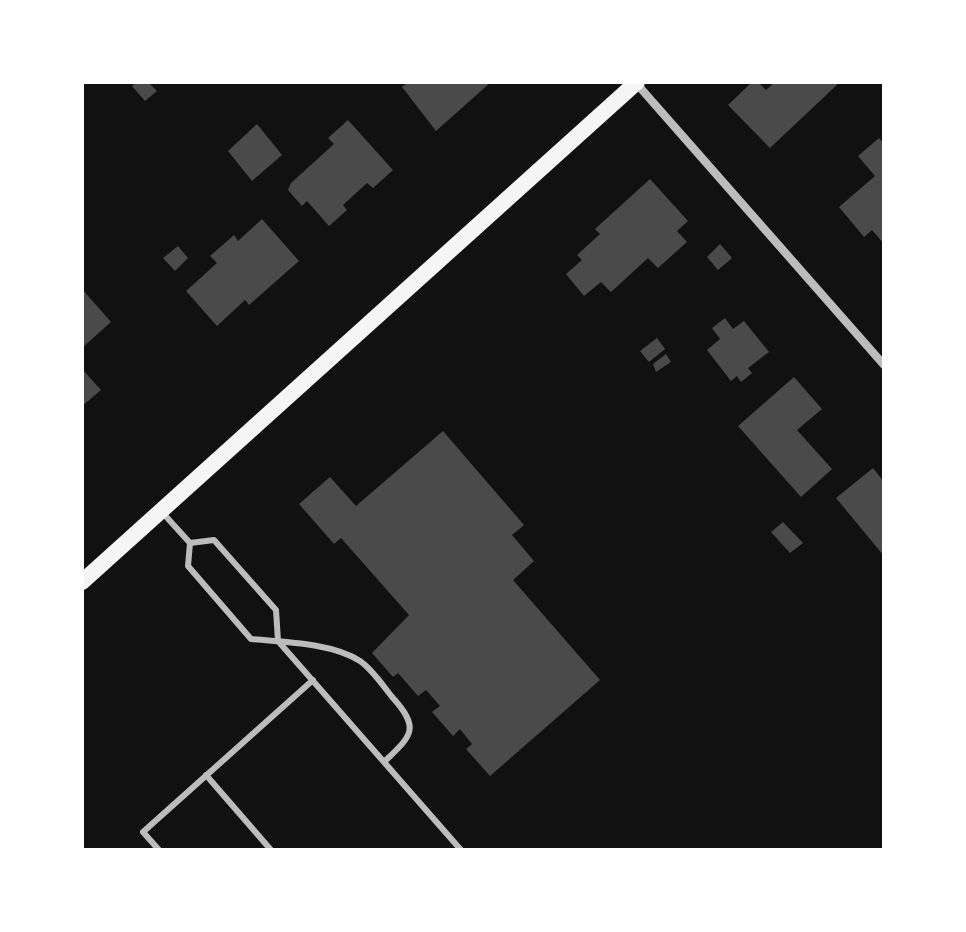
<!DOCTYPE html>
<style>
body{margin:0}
#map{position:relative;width:966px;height:932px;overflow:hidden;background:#111;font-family:"Noto Sans",sans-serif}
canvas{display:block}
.frame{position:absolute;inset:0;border:84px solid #fff;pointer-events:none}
</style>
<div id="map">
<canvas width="966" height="932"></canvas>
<div class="frame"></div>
</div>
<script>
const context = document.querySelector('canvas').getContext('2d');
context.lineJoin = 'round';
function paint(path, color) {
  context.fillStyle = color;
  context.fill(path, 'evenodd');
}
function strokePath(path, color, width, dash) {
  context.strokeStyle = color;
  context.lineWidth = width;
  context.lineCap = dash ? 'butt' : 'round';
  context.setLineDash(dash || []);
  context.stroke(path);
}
const building = new Path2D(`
 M 137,82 L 148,82 L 157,91 L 145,101 L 132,86 Z
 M 408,82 L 491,82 L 436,131 L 402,87 Z
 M 752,82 L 758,82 L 766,90 L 775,82 L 840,82 L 770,148 L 728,105 Z
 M 348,120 L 393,170 L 373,188 L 367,183 L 343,205 L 347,210 L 329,226 L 307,201 L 302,206 L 288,190 L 291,183 L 334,144 L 328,138 Z
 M 257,124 L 282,155 L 252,181 L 228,151 Z
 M 879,138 L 884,144 L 884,244 L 872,230 L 864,237 L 839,207 L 875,176 L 858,156 Z
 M 650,179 L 688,221 L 677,231 L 687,242 L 658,268 L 648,258 L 611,292 L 601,282 L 584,296 L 566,274 L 582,260 L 577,255 L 600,234 L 595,229 Z
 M 262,219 L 299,261 L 249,305 L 245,300 L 217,326 L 186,291 L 217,263 L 210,256 L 234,235 L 238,241 Z
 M 720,244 L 732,258 L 718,270 L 707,257 Z
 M 178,246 L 188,258 L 175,271 L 163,258 Z
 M 82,289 L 111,322 L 82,348 Z
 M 725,318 L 733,329 L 744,321 L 769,352 L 748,368 L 752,373 L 741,382 L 737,376 L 731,381 L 707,350 L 720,339 L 712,328 Z
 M 657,338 L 665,349 L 649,362 L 640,351 Z
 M 666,354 L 671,362 L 656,372 L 653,364 Z
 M 82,369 L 101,390 L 82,406 Z
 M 794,377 L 822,409 L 797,430 L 832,469 L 801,497 L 738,426 Z
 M 443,431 L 524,525 L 512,535 L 534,561 L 513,580 L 600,680 L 490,776 L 466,749 L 472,744 L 460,729 L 453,736 L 432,712 L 440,706 L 426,690 L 418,696 L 398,673 L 393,677 L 372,653 L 409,615 L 341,538 L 334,544 L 299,504 L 330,477 L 356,506 Z
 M 873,468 L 884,482 L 884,556 L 836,498 Z
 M 783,522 L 803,543 L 790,553 L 771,532 Z`);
const service = new Path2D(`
 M 161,511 L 190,543 L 188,566 L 251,639 C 284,642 332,643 360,661 C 373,670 383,686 393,698 C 421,729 411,736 384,762
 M 190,543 L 214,540 L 276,610 L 278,641 L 461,850
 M 206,775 L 271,850
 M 159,850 L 143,832 L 313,680`);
const minor = new Path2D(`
 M 636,83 L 884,365`);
const secondary = new Path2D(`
 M 82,582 L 637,82`);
paint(building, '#4a4a4a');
strokePath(service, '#bcbcbc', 6);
strokePath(minor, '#bcbcbc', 8);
strokePath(secondary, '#f5f5f5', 16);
</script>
